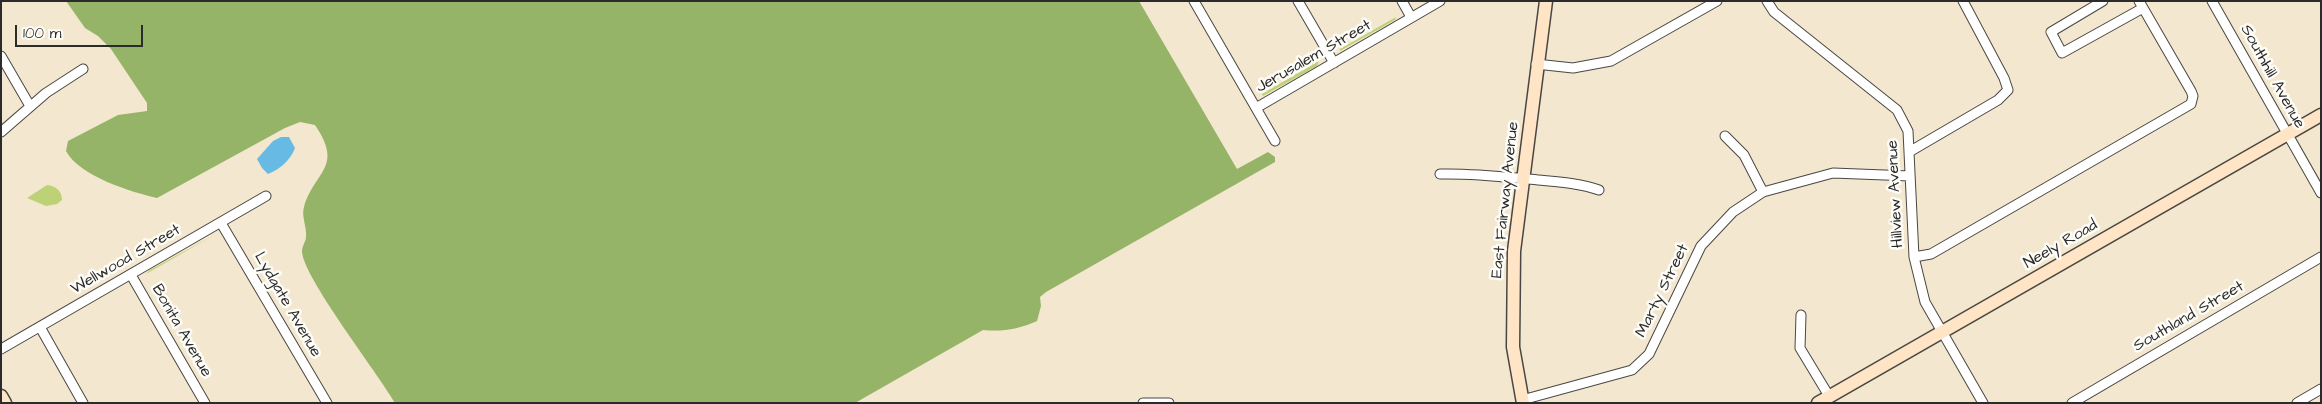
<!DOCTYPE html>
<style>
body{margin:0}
#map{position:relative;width:2322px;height:404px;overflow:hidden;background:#f3e7cf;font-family:"Architects Daughter",sans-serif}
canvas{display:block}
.frame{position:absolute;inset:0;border:2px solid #2b2b2b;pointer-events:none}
.scale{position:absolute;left:15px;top:25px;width:128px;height:22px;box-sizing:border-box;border:2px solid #2b2b2b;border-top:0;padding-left:6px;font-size:15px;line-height:18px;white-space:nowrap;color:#2b2b2b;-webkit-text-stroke:4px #fdfcf7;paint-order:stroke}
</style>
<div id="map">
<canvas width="2322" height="404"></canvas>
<div class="frame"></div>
<div class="scale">100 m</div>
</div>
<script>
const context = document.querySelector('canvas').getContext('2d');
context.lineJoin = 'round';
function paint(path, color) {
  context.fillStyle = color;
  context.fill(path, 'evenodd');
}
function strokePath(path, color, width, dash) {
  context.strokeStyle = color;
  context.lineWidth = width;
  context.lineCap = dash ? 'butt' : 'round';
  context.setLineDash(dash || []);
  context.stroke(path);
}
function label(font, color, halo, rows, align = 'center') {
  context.font = font + ' "Architects Daughter",sans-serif';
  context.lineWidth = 5;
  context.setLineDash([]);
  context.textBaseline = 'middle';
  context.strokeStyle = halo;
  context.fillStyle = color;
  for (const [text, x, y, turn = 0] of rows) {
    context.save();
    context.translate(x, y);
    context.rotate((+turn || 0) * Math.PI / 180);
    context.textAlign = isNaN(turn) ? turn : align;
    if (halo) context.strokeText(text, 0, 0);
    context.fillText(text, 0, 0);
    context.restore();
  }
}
const green = new Path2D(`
 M 1396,17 L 1395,20 L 1340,51 L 1340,49 Z
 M 1319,61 L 1317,66 L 1263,96 L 1262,94 Z
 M 47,185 C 56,186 62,191 62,200 L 57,204 L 46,206 L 27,198 Z
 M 214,235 L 146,274 L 150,270 Z`);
const forest = new Path2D(`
 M 66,1 L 1139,1 L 1237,169 L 1268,152 L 1275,157 L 1275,162 L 1046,292 L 1040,297 L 1041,306 L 1037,321 C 1019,329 1003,332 983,330 L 855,403 L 395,403 C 378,373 302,276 302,251 C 302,246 306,241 306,237 C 307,227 301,216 304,207 C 315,170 344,168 315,125 L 300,122 L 285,128 L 157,198 C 131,192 79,176 66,151 L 68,141 L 118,115 L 147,111 L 147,103 L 111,49 L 98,36 L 85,28 Z`);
const water = new Path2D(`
 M 281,137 L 289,137 L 295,148 C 290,161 280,169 268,174 L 262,168 L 257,159 L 273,141 Z`);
const street = new Path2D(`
 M 1194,1 L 1275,141
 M 1298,1 L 1334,63
 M 1402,1 L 1411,17
 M 1767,1 L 1774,12 L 1897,110 L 1908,131 L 1914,257 L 1925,302 L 1983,403
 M 2103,1 L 2051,32 L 2062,53 L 2143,8
 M 2212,1 L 2321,193
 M 1,56 L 30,106
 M 1536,64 L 1573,68 L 1611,61 L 1717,1
 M 1256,108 L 1440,1
 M 1,132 L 46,93 L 83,69
 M 1725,136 L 1744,155 L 1763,192
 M 1909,152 L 1998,100 L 2008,90 L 2004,78 L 1963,1
 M 1440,174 C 1473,173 1505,177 1538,180 C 1559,182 1579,183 1599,190
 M 221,223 L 327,403
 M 1914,257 L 1931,254 L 2191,104 L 2193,96 L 2191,91 L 2139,1
 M 131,275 L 205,403
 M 1801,315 L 1800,348 L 1829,396
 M 40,327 L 83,403
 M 1,349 L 266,196
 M 1522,400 L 1632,370 L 1649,354 L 1701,246 L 1733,212 L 1763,192 L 1833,173 L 1910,176
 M 1143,403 L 1169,403
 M 2072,403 L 2321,257
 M 2297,403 L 2321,389`);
const secondary = new Path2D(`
 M 1,396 L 5,403
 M 1523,403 L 1513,347 L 1514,251 L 1546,1
 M 1818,403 L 2321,115`);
const streetNames = [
 ["Jerusalem Street",1314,57,-30],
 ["Southhill Avenue",2272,77,61],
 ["Hillview Avenue",1896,194,-93],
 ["East Fairway Avenue",1506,200,-84],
 ["Neely Road",2061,245,-30],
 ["Wellwood Street",126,260,-30],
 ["Marty Street",1663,291,-64],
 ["Lydgate Avenue",287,305,60],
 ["Southland Street",2189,317,-30],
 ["Bonita Avenue",181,331,60]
];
paint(green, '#bdd276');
paint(forest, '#96b467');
paint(water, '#67bae3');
strokePath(street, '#494744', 11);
strokePath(secondary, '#494744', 15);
strokePath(street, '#fff', 9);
strokePath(secondary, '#ffe4c6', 12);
label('16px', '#2b2b2b', '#fdfcf7', streetNames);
</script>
